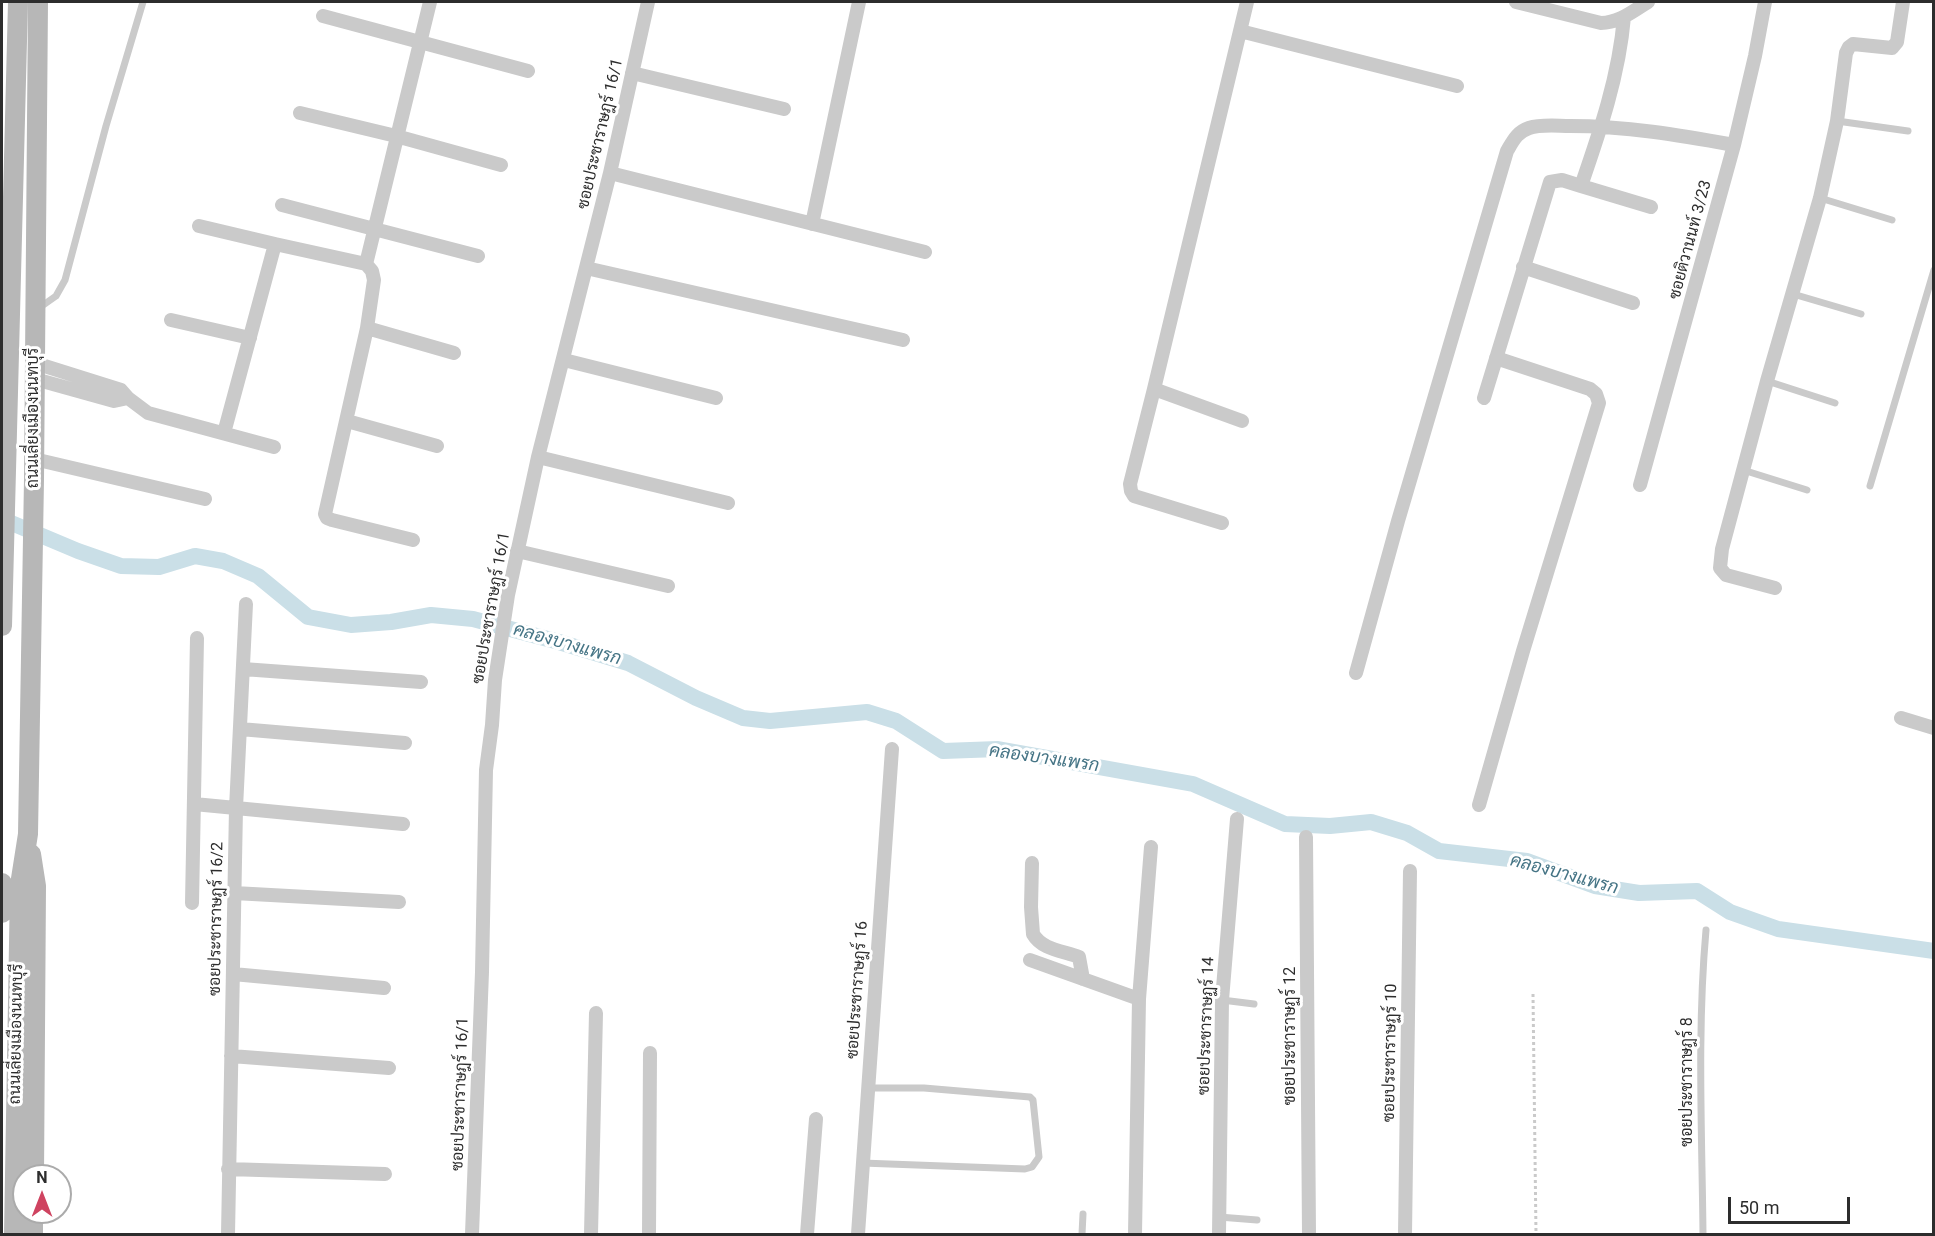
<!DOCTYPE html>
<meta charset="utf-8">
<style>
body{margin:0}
#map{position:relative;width:1935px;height:1236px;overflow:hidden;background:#fff;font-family:Roboto,sans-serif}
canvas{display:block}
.frame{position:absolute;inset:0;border:3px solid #2d2d2d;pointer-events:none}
.north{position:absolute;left:12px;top:1164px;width:60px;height:60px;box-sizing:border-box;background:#fff;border:2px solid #ababab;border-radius:50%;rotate:0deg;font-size:16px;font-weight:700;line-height:24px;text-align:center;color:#2d2d2d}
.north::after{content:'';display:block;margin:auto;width:21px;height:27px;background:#cf4360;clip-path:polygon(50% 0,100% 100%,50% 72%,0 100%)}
.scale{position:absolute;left:1728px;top:1197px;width:122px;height:27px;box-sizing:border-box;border:3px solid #2d2d2d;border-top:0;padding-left:8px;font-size:18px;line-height:21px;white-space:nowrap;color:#2d2d2d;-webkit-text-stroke:4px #fff;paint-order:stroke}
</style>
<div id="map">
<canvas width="1935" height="1236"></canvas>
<div class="frame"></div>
<div class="north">N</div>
<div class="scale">50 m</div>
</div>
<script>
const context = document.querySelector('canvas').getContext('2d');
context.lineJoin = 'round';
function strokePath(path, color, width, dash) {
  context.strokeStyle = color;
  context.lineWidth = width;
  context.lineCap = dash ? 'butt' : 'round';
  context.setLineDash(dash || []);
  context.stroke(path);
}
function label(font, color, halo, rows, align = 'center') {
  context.font = font + ' Roboto,Sarabun,sans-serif';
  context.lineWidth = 6;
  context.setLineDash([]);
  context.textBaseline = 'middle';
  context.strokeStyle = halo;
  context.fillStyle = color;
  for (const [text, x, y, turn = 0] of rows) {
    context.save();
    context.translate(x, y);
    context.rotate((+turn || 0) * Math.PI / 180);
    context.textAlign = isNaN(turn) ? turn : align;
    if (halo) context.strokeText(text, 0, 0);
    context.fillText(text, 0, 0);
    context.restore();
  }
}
const canal = new Path2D(`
 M 2,519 L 78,551 L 121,566 L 159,567 L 195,556 L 223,561 L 258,576 L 308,617 L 351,625 L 391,622 L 431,615 L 473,619 L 559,642 L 628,663 L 696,698 L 743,718 L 770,721 L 867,712 L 896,721 L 943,751 L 998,749 L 1193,784 L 1285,824 L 1330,826 L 1371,822 L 1407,833 L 1439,851 L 1527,861 L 1595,886 L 1639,893 L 1697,891 L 1730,912 L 1778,929 L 1934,951`);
const path = new Path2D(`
 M 1533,994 L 1536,1234`);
const lane = new Path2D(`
 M 1837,121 L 1908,131
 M 1820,198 L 1892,220
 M 1793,294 L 1861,314
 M 39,308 L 56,296 L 65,280 L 106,126 L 143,2
 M 1767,381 L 1835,403
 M 1743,470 L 1807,490
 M 1870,486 L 1934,270
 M 1222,1000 L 1254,1004
 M 862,1163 L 1025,1169 L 1032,1167 L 1039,1157 L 1033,1100 L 1030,1097 L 924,1088 L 867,1088
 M 1219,1217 L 1257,1220
 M 1082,1234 L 1083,1214
 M 1703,1234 C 1702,1133 1697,1031 1706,930`);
const street = new Path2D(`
 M 1516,2 L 1601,23 C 1619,23 1633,11 1648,2
 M 323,16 L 528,71
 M 1624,17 C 1619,76 1600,131 1581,186 L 1651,207
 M 1240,31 L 1457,86
 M 632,73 L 784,109
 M 300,113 L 396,136 L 501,165
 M 610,173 L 925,252
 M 282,205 L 478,256
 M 812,224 L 859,2
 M 199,226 L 275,244
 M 1523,267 L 1633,303
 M 586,268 L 903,340
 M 171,320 L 250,338
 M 367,328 L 454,353
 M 564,360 L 716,398
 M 35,363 L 121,390 L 128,398 L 148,413 L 274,447
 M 35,379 L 114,401 L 128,398
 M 1154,389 L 1130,484 L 1131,491 L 1134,496 L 1222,523
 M 1484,398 L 1550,182 L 1562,180 L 1581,186
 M 347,421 L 437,446
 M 1242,421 L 1154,389 L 1247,2
 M 224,433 L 275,244 L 366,264
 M 538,457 L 728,503
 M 34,459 L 205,499
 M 1640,485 L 1734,145 L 1755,56 L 1765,2
 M 413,540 L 332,520 L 327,518 L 325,514 L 367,328 L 374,280 L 372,271 L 366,264 L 430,2
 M 517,551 L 668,586
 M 1775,588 L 1726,575 L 1720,568 L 1722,549 L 1767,381 L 1820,198 L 1837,121 L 1846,53 L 1849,47 L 1853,44 L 1892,48 L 1897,42 L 1903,2
 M 243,669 L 421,682
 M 1356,673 L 1398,521 L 1507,151 C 1513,141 1517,132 1529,128 C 1541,124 1557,126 1570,126 C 1626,126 1679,135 1734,145
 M 1901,718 L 1934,728
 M 240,729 L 405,743
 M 194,804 L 403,824
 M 1479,805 L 1523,651 L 1599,403 L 1596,394 L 1590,389 L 1496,358
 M 1306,837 L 1309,1234
 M 1032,863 L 1031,907 L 1033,934 C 1042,950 1064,951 1079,957 L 1083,979
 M 234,893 L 399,902
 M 192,903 L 197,638
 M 1030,960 L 1139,999
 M 233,974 L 384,988
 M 231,1056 L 389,1068
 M 228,1169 L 385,1174
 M 228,1234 L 236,808 L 246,604
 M 472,1234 L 482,972 L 486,770 L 492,725 L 495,680 L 508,595 L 538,457 L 610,173 L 648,2
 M 591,1234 L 596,1013
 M 649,1234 L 650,1053
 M 807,1234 L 816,1119
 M 858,1234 L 892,749
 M 1135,1234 L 1139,999 L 1151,847
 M 1219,1234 L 1222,1000 L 1237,819
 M 1405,1234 L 1410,871`);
const secondary = new Path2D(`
 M 2,626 L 18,2
 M 31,854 L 36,886 L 34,1176
 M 2,883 L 2,913
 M 14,1234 L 20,885 L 28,834 L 34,479 L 38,2
 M 33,1234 L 33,1212`);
const streetNames = [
 ["ซอยประชาราษฎร์ 16/1",601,134,-77],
 ["ซอยติวานนท์ 3/23",1691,240,-75],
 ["ถนนเลี่ยงเมืองนนทบุรี",34,418,-90],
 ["ซอยประชาราษฎร์ 16/1",492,608,-80],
 ["ซอยประชาราษฎร์ 16/2",217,919,-89],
 ["ซอยประชาราษฎร์ 16",858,990,-86],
 ["ซอยประชาราษฏร์ 14",1207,1026,-88],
 ["ถนนเลี่ยงเมืองนนทบุรี",17,1034,-89],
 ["ซอยประชาราษฏร์ 12",1291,1036,-90],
 ["ซอยประชาราษฏร์ 10",1391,1053,-89],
 ["ซอยประชาราษฎร์ 8",1688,1082,-90],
 ["ซอยประชาราษฎร์ 16/1",461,1094,-88]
];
const waterNames = [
 ["คลองบางแพรก",567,645,16],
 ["คลองบางแพรก",1044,759,8],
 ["คลองบางแพรก",1564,875,15]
];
strokePath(canal, '#cadfe7', 16);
strokePath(path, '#cacaca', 3, [3, 3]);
strokePath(lane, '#cacaca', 7);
strokePath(street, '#cacaca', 14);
strokePath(secondary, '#b7b7b7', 20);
label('16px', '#2d2d2d', '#fff', streetNames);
label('italic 18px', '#457485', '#fff', waterNames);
</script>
